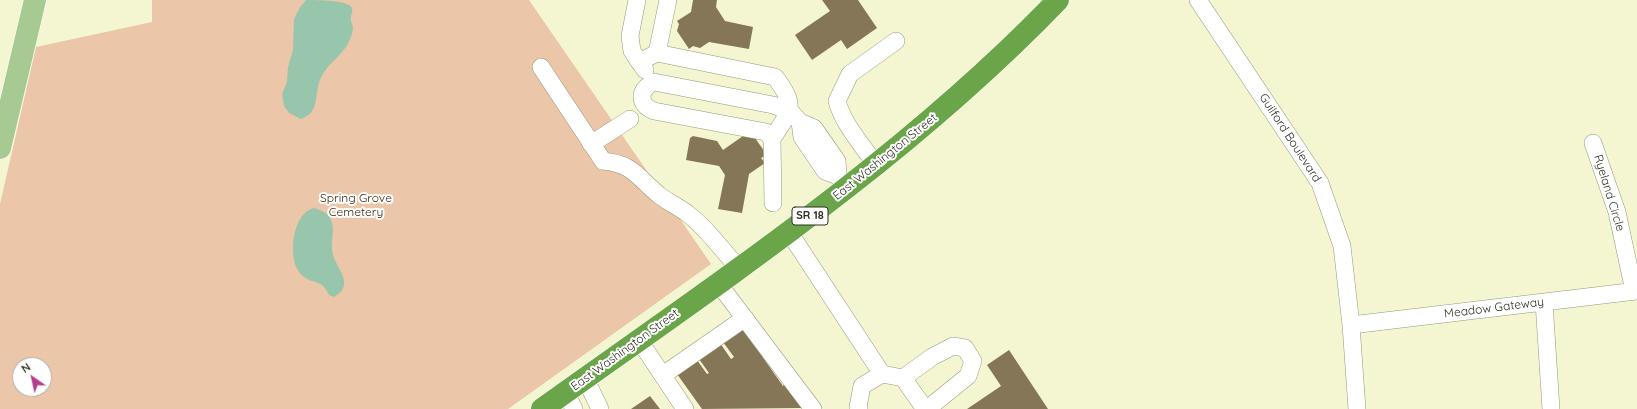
<!DOCTYPE html>
<style>
body{margin:0}
#map{position:relative;width:1637px;height:409px;overflow:hidden;background:#f4f6d2;font-family:Quicksand,sans-serif}
canvas{display:block}
.north{position:absolute;left:12px;top:357px;width:40px;height:40px;box-sizing:border-box;background:#fff;border:1px solid #acaca7;border-radius:50%;rotate:326deg;font-size:11px;font-weight:700;line-height:16px;text-align:center;color:#2f3022}
.north::after{content:'';display:block;margin:auto;width:14px;height:18px;background:#b93d8e;clip-path:polygon(50% 0,100% 100%,50% 72%,0 100%)}
</style>
<div id="map">
<canvas width="1637" height="409"></canvas>
<div class="north">N</div>
</div>
<script>
const context = document.querySelector('canvas').getContext('2d');
context.lineJoin = 'round';
function paint(path, color) {
  context.fillStyle = color;
  context.fill(path, 'evenodd');
}
function strokePath(path, color, width, dash) {
  context.strokeStyle = color;
  context.lineWidth = width;
  context.lineCap = dash ? 'butt' : 'round';
  context.setLineDash(dash || []);
  context.stroke(path);
}
function label(font, color, halo, rows, align = 'center') {
  context.font = font + ' Quicksand,sans-serif';
  context.lineWidth = 4;
  context.setLineDash([]);
  context.textBaseline = 'middle';
  context.strokeStyle = halo;
  context.fillStyle = color;
  for (const [text, x, y, turn = 0] of rows) {
    context.save();
    context.translate(x, y);
    context.rotate((+turn || 0) * Math.PI / 180);
    context.textAlign = isNaN(turn) ? turn : align;
    if (halo) context.strokeText(text, 0, 0);
    context.fillText(text, 0, 0);
    context.restore();
  }
}
const green = new Path2D(`
 M 152,0 L 529,0 L 711,264 L 508,409 L 0,409 L 0,204 L 36,47 L 152,22 ZM 20,365 L 44,365 L 44,389 L 20,389 Z`);
const water = new Path2D(`
 M 306,0 C 317,0 349,0 352,8 C 353,12 351,14 351,17 C 350,21 353,24 353,29 C 349,54 328,60 320,80 C 314,96 320,112 301,119 L 289,113 L 284,106 L 282,94 L 287,82 L 288,67 L 293,50 L 294,19 L 300,7 Z
 M 314,208 C 344,216 328,238 333,255 C 338,271 355,285 334,297 L 329,295 C 328,293 325,287 322,285 C 314,280 307,282 299,272 C 288,257 292,213 314,208 Z`);
const building = new Path2D(`
 M 693,0 L 717,0 L 716,7 L 725,21 L 753,27 L 749,49 L 709,42 L 700,48 L 693,46 L 689,49 L 677,31 L 679,24 L 677,21 L 691,12 Z
 M 822,0 L 858,0 L 877,28 L 847,49 L 841,40 L 812,60 L 795,35 L 830,11 Z
 M 693,136 L 717,141 L 723,150 L 743,136 L 755,138 L 767,155 L 761,158 L 765,163 L 749,174 L 742,213 L 718,209 L 725,175 L 719,166 L 686,160 L 690,138 Z
 M 742,328 L 783,386 L 785,384 L 802,408 L 702,409 L 677,374 L 697,360 L 707,374 L 709,373 L 699,359 L 720,343 L 731,359 L 734,357 L 723,342 Z
 M 1009,350 L 1048,409 L 967,409 L 1001,386 L 987,365 Z
 M 650,396 L 660,409 L 631,409 Z`);
const minor = new Path2D(`
 M 637,0 L 630,36 L 632,51 L 645,70
 M 1198,0 L 1320,183 L 1342,246 L 1351,325 L 1357,409
 M 657,53 L 668,0
 M 639,62 L 657,53 L 775,77 C 798,107 790,111 772,139
 M 541,67 L 603,161 C 634,164 637,177 659,195 C 668,202 679,207 688,214 C 707,229 722,249 738,268
 M 1593,143 L 1617,212 L 1634,291
 M 591,144 L 630,119
 M 876,165 C 863,146 843,124 837,101 L 850,74 L 896,41
 M 838,176 L 825,171 L 802,137 L 800,122 L 814,128 L 837,161 L 838,176 L 847,188
 M 773,203 L 772,139 L 766,132 L 654,111 C 638,104 638,90 654,82 L 773,105 L 790,111 L 800,122
 M 789,232 L 882,374
 M 718,283 L 813,409
 M 1544,302 L 1551,409
 M 1351,325 L 1637,291
 M 639,340 L 685,409
 M 663,375 L 745,318
 M 585,378 L 600,409
 M 903,378 L 925,409
 M 566,392 L 574,409
 M 859,409 L 858,407 L 862,386 L 882,374 L 903,378 L 932,357 L 953,346 L 965,348 L 973,361 L 968,376 L 927,409`);
const major = new Path2D(`
 M 0,148 L 35,0`);
const highway = new Path2D(`
 M 542,409 C 721,281 905,159 1058,0`);
const shields = [
 [810,216,36]
];
const shieldNames = [
 ["SR 18",810,216]
];
const streetNames = [
 ["Guilford Boulevard",1290,138,57],
 ["East Washington Street",885,157,-39],
 ["Ryeland Circle",1609,193,73],
 ["Meadow Gateway",1494,308,-7],
 ["East Washington Street",625,350,-36]
];
const parkNames = [
 ["Spring Grove",356,198],
 ["Cemetery",356,212]
];
paint(green, '#ebc6a8');
paint(water, '#97c6ad');
paint(building, '#857658');
strokePath(minor, '#969877', 18);
strokePath(major, '#fff', 23);
strokePath(highway, '#fff', 23);
strokePath(minor, '#fff', 17);
strokePath(major, '#a6ca92', 22);
strokePath(highway, '#6aa649', 22);
for (const [x, y, w] of shields) {
  const box = new Path2D();
  box.roundRect(x - w / 2, y - 9, w, 18, 3);
  context.fillStyle = '#fff';
  context.fill(box);
  strokePath(box, '#2f3022', 1);
}
label('bold 11px', '#2f3022', null, shieldNames);
label('12px', '#2f3022', '#fff', streetNames);
label('12px', '#3d230a', '#fff', parkNames);
</script>
